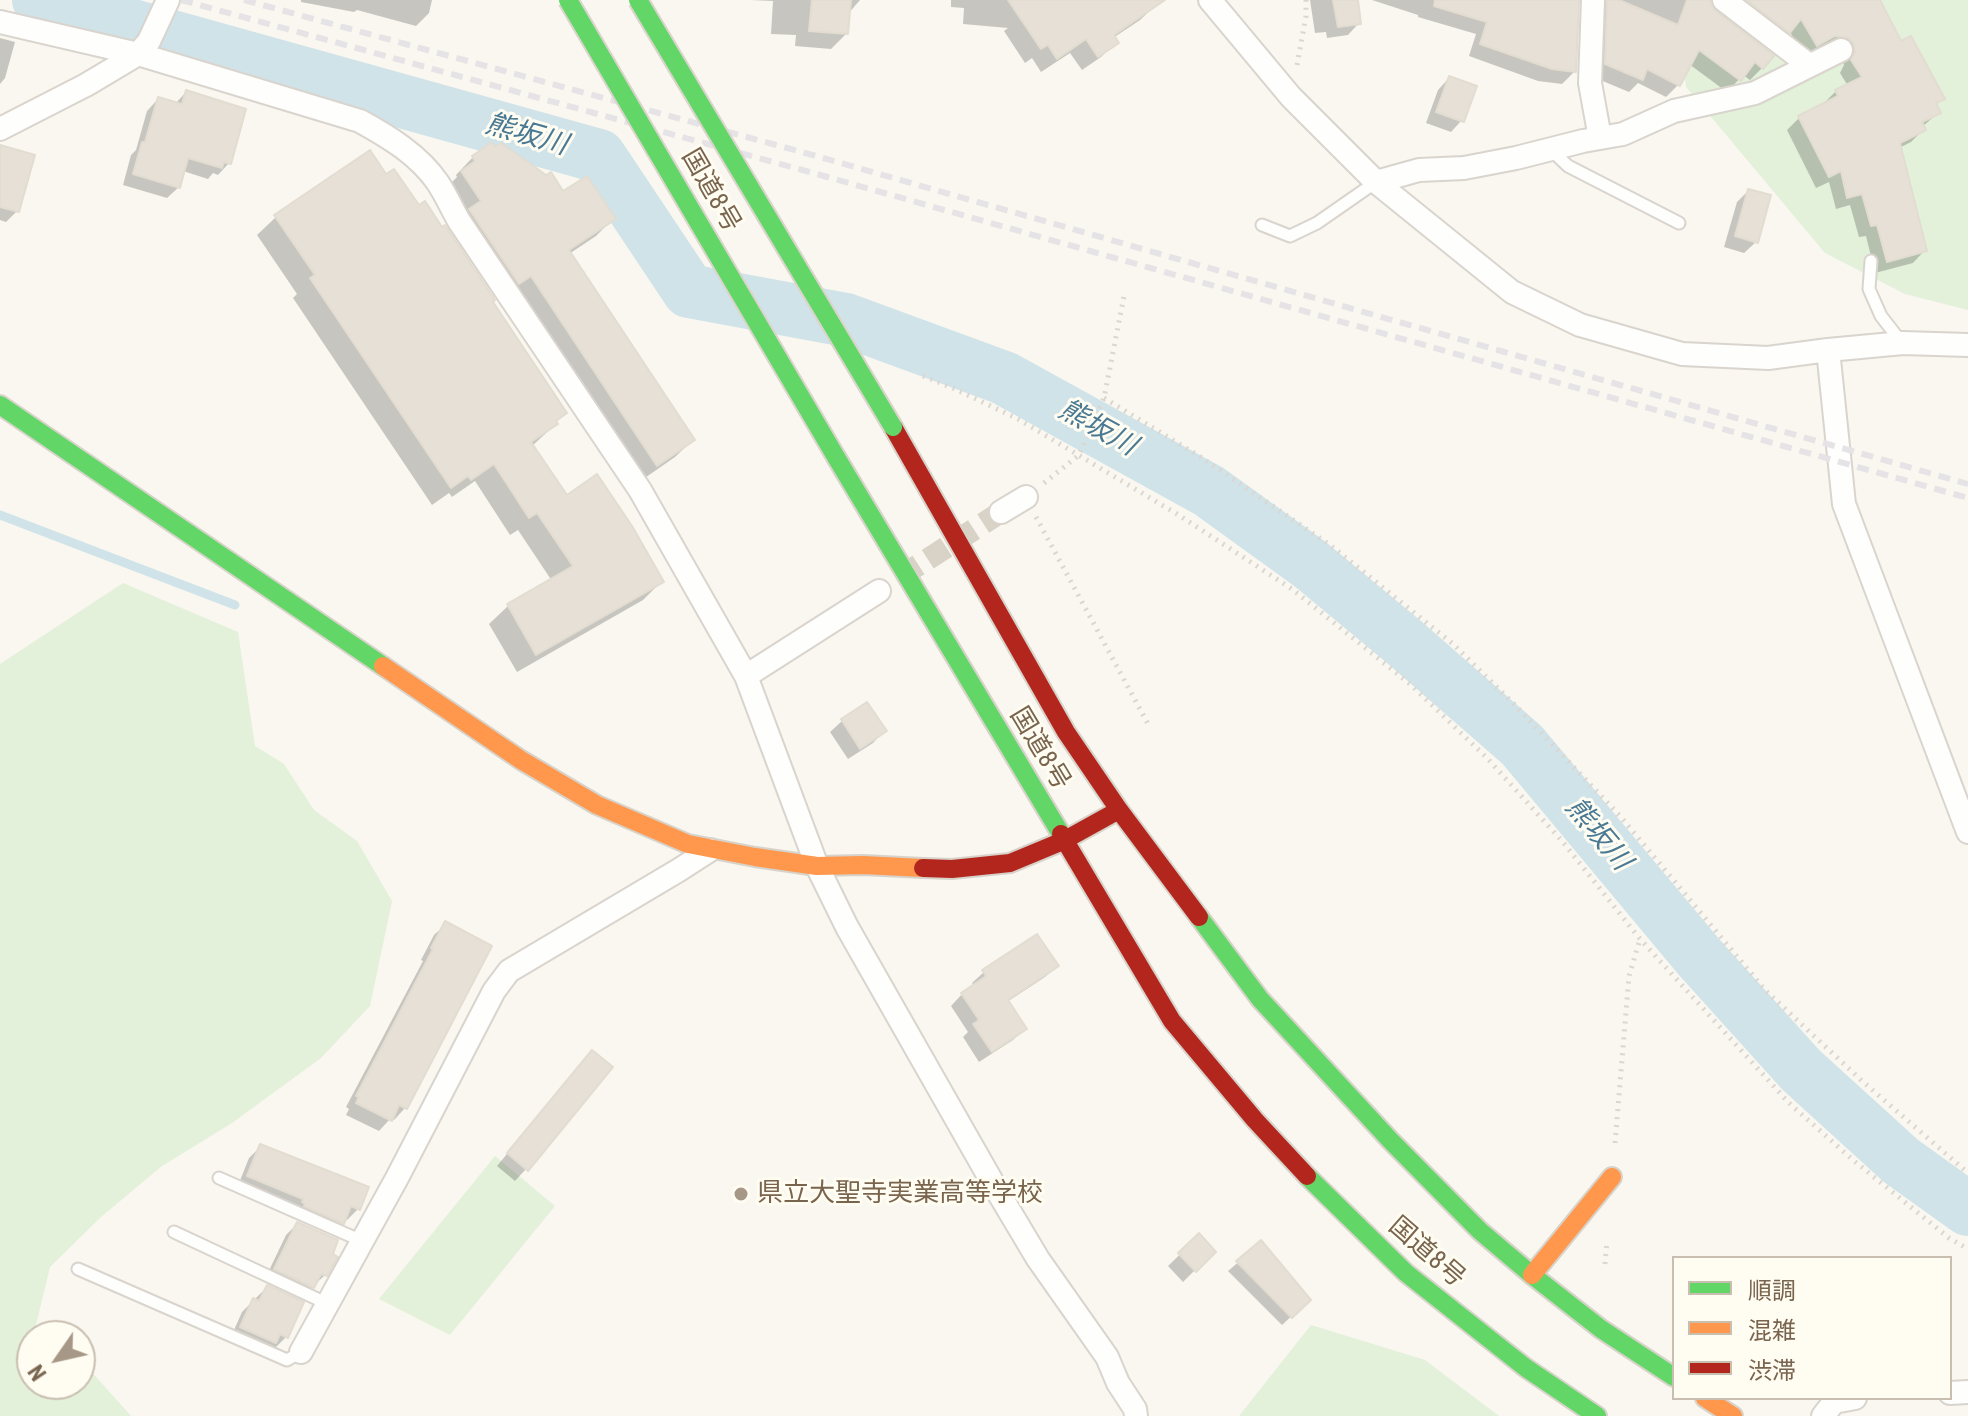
<!DOCTYPE html>
<meta charset="utf-8">
<style>
body{margin:0}
#map{position:relative;width:1968px;height:1416px;overflow:hidden;background:#f9f7ef;font-family:"Roboto Condensed","Noto Sans JP",sans-serif}
canvas{display:block}
.legend{position:absolute;left:1672px;top:1256px;width:280px;height:144px;box-sizing:border-box;background:#fffcf2;border:2px solid #c9bfb0;margin:0;padding:10px 14px;list-style:none;font-size:24px;color:#79644d}
.legend li{display:flex;align-items:center;gap:16px;height:40px}
.legend b{width:40px;border:2px solid #c9bfb0}
.north{position:absolute;left:16px;top:1320px;width:80px;height:80px;box-sizing:border-box;background:#fffcf2;border:2px solid #c9bfb0;border-radius:50%;rotate:236deg;font-size:22px;font-weight:700;line-height:32px;text-align:center;color:#79644d}
.north::after{content:'';display:block;margin:auto;width:28px;height:36px;background:#a69786;clip-path:polygon(50% 0,100% 100%,50% 72%,0 100%)}
</style>
<div id="map">
<canvas width="1968" height="1416"></canvas>
<ul class="legend">
<li><b style="height:10px;background:#63d668"></b>順調</li>
<li><b style="height:10px;background:#ff974d"></b>混雑</li>
<li><b style="height:10px;background:#b3261e"></b>渋滞</li>
</ul>
<div class="north">N</div>
</div>
<script>
const context = document.querySelector('canvas').getContext('2d');
context.lineJoin = 'round';
function paint(path, color) {
  context.fillStyle = color;
  context.fill(path, 'evenodd');
}
function strokePath(path, color, width, dash) {
  context.strokeStyle = color;
  context.lineWidth = width;
  context.lineCap = dash ? 'butt' : 'round';
  context.setLineDash(dash || []);
  context.stroke(path);
}
function label(font, color, halo, rows, align = 'center') {
  context.font = font + ' "Roboto Condensed","Noto Sans JP",sans-serif';
  context.lineWidth = 6;
  context.setLineDash([]);
  context.textBaseline = 'middle';
  context.strokeStyle = halo;
  context.fillStyle = color;
  for (const [text, x, y, turn = 0] of rows) {
    context.save();
    context.translate(x, y);
    context.rotate((+turn || 0) * Math.PI / 180);
    context.textAlign = isNaN(turn) ? turn : align;
    if (halo) context.strokeText(text, 0, 0);
    context.fillText(text, 0, 0);
    context.restore();
  }
}
const green = new Path2D(`
 M 1723,0 L 1968,0 L 1968,310 L 1905,294 L 1825,253 L 1686,87 L 1684,72 L 1697,42 Z
 M 123,583 L 238,632 L 255,746 L 284,764 L 314,810 L 357,841 L 392,901 L 370,1006 L 321,1058 L 232,1123 L 162,1166 L 101,1217 L 50,1267 L 36,1325 L 48,1336 L 32,1336 L 32,1384 L 80,1384 L 80,1362 L 89,1369 L 131,1416 L 0,1416 L 0,664 Z
 M 495,1156 L 555,1206 L 450,1335 L 379,1299 Z
 M 1311,1325 L 1425,1360 L 1499,1416 L 1239,1416 Z`);
const shadow = new Path2D(`
 M 301,0 L 432,0 L 429,13 L 416,26 L 357,10 L 354,12 L 301,2 Z
 M 750,0 L 860,0 L 848,14 L 847,33 L 831,49 L 795,46 L 796,35 L 771,34 L 773,1 Z
 M 951,0 L 1153,0 L 1156,5 L 1140,20 L 1113,38 L 1116,42 L 1101,57 L 1082,70 L 1070,53 L 1041,72 L 1032,58 L 1025,63 L 1004,31 L 1008,28 L 963,24 L 964,8 L 951,7 Z
 M 1310,0 L 1356,0 L 1359,23 L 1348,35 L 1327,38 L 1326,32 L 1315,33 Z
 M 1372,0 L 1577,0 L 1574,72 L 1562,84 L 1538,81 L 1469,56 L 1476,34 L 1418,17 L 1418,15 Z
 M 1587,0 L 1709,0 L 1709,5 L 1762,68 L 1750,80 L 1743,75 L 1727,92 L 1689,64 L 1678,85 L 1666,97 L 1638,83 L 1629,92 L 1593,77 Z
 M 1800,0 L 1842,0 L 1900,44 L 1942,98 L 1935,106 L 1938,113 L 1922,127 L 1923,130 L 1911,142 L 1899,148 L 1925,250 L 1913,263 L 1875,273 L 1866,236 L 1859,237 L 1850,205 L 1836,209 L 1829,182 L 1816,188 L 1787,130 L 1799,118 L 1825,105 L 1824,103 L 1836,91 L 1848,86 L 1840,73 L 1844,65 L 1842,57 L 1805,57 L 1781,17 Z
 M 0,38 L 15,42 L 5,78 L 0,84 Z
 M 1449,78 L 1462,120 L 1451,132 L 1426,123 L 1438,90 Z
 M 186,92 L 229,163 L 218,175 L 213,173 L 208,179 L 183,171 L 179,187 L 167,198 L 123,185 L 131,155 L 136,150 L 147,111 L 158,99 L 175,104 Z
 M 0,147 L 17,211 L 6,222 L 0,220 Z
 M 473,157 L 563,194 L 613,219 L 596,236 L 569,254 L 693,440 L 675,457 L 639,482 L 444,190 L 457,177 L 456,175 Z
 M 386,177 L 490,302 L 565,413 L 555,423 L 556,424 L 532,446 L 566,498 L 661,582 L 643,600 L 517,672 L 489,624 L 508,606 L 552,581 L 518,530 L 510,535 L 475,481 L 452,497 L 449,493 L 432,505 L 293,298 L 297,294 L 257,235 L 276,217 Z
 M 1748,191 L 1756,242 L 1744,253 L 1724,247 L 1737,202 Z
 M 867,704 L 884,731 L 873,743 L 848,759 L 830,732 L 842,721 Z
 M 446,924 L 489,947 L 405,1108 L 394,1120 L 391,1118 L 379,1131 L 346,1115 L 349,1109 L 346,1107 L 423,961 L 421,960 L 434,935 Z
 M 1056,966 L 1045,977 L 1007,1002 L 1024,1029 L 1013,1040 L 979,1062 L 963,1037 L 968,1032 L 951,1006 L 962,994 L 974,986 L 972,983 L 984,972 Z
 M 581,1064 L 526,1169 L 515,1181 L 497,1166 Z
 M 260,1147 L 358,1209 L 347,1220 L 344,1219 L 331,1234 L 294,1218 L 295,1215 L 237,1188 L 249,1158 Z
 M 297,1224 L 325,1275 L 301,1298 L 264,1281 L 286,1235 Z
 M 1199,1236 L 1213,1252 L 1183,1282 L 1168,1266 Z
 M 1261,1243 L 1309,1300 L 1282,1325 L 1228,1271 Z
 M 267,1287 L 286,1337 L 275,1348 L 271,1346 L 263,1354 L 230,1339 L 242,1312 Z`);
const stream = new Path2D(`
 M 0,515 L 235,605`);
const river = new Path2D(`
 M 39,0 L 599,156 L 689,291 L 846,320 L 1004,378 L 1209,491 L 1310,564 L 1404,642 L 1522,745 L 1699,957 L 1801,1070 L 1901,1161 L 1968,1209`);
const building = new Path2D(`
 M 812,0 L 851,0 L 848,34 L 809,31 Z
 M 1008,0 L 1165,0 L 1114,35 L 1119,43 L 1098,57 L 1086,39 L 1057,59 L 1048,45 L 1041,49 Z
 M 1333,0 L 1358,0 L 1361,24 L 1338,27 Z
 M 1435,0 L 1579,0 L 1576,72 L 1552,69 L 1480,44 L 1487,22 L 1434,6 Z
 M 1607,0 L 1619,0 L 1678,25 L 1687,0 L 1710,0 L 1711,6 L 1716,11 L 1774,56 L 1763,69 L 1755,62 L 1741,81 L 1699,50 L 1680,86 L 1647,69 L 1643,80 L 1605,64 Z
 M 1747,0 L 1880,0 L 1901,41 L 1911,36 L 1945,99 L 1936,103 L 1941,113 L 1922,122 L 1926,130 L 1900,143 L 1927,251 L 1887,262 L 1877,225 L 1871,226 L 1862,194 L 1847,198 L 1841,171 L 1829,177 L 1798,116 L 1838,96 L 1835,90 L 1862,77 L 1851,60 L 1855,52 L 1853,43 L 1848,38 L 1835,36 L 1817,46 L 1801,19 L 1790,33 Z
 M 1449,76 L 1477,86 L 1464,122 L 1436,112 Z
 M 186,90 L 246,109 L 231,164 L 224,162 L 222,168 L 188,158 L 180,188 L 133,174 L 142,142 L 145,142 L 158,97 L 182,104 Z
 M 492,142 L 495,147 L 501,143 L 546,175 L 551,172 L 563,191 L 587,176 L 616,219 L 569,250 L 695,440 L 657,466 L 531,276 L 519,284 L 469,209 L 481,201 L 461,171 L 475,161 L 472,156 Z
 M 0,145 L 35,155 L 19,212 L 0,207 Z
 M 370,150 L 386,174 L 394,169 L 419,205 L 425,201 L 442,227 L 445,225 L 495,300 L 493,302 L 567,413 L 556,421 L 558,424 L 531,442 L 567,495 L 597,474 L 632,526 L 664,582 L 536,655 L 507,604 L 573,566 L 537,513 L 529,518 L 494,464 L 471,480 L 468,476 L 451,488 L 310,278 L 315,275 L 274,215 Z
 M 1748,189 L 1771,195 L 1758,243 L 1735,236 Z
 M 867,702 L 887,731 L 860,749 L 841,719 Z
 M 445,921 L 492,946 L 407,1109 L 399,1105 L 392,1121 L 356,1103 L 359,1097 L 356,1096 L 433,949 L 431,948 Z
 M 1037,934 L 1059,966 L 1008,1000 L 1027,1029 L 992,1052 L 973,1024 L 979,1020 L 961,993 L 986,976 L 982,970 Z
 M 592,1050 L 613,1067 L 528,1171 L 507,1153 Z
 M 260,1144 L 369,1187 L 360,1210 L 351,1206 L 344,1224 L 304,1206 L 305,1204 L 302,1202 L 303,1199 L 247,1176 Z
 M 297,1222 L 338,1240 L 333,1254 L 338,1257 L 327,1276 L 321,1274 L 314,1288 L 274,1269 Z
 M 1199,1233 L 1216,1252 L 1196,1272 L 1178,1253 Z
 M 1261,1240 L 1311,1300 L 1292,1318 L 1236,1261 Z
 M 267,1285 L 304,1302 L 288,1338 L 280,1334 L 276,1343 L 240,1327 L 253,1298 L 259,1301 Z`);
const streetTunnel = new Path2D(`
 M 900,577 L 1001,512`);
const path = new Path2D(`
 M 1297,65 L 1306,16 L 1306,0
 M 923,376 L 955,389 L 1018,419 L 1177,514 L 1292,589 L 1410,684 L 1486,757 L 1562,841 L 1640,939 L 1789,1103 L 1853,1160 L 1949,1238 L 1968,1249
 M 1104,398 L 1199,456 L 1330,545 L 1453,644 L 1516,706 L 1620,816 L 1765,990 L 1861,1080 L 1968,1173
 M 1044,483 L 1079,455 L 1104,398 L 1125,291
 M 1036,517 L 1148,724
 M 1615,1143 L 1629,976 L 1640,939
 M 1605,1264 L 1607,1241`);
const lane = new Path2D(`
 M 1550,149 L 1568,166 L 1679,223
 M 1262,225 L 1290,236 L 1317,223 L 1376,182
 M 1871,261 L 1869,289 L 1881,316 L 1902,343
 M 219,1178 L 362,1241
 M 174,1232 L 328,1304
 M 78,1269 L 287,1360 L 301,1352`);
const street = new Path2D(`
 M 1210,0 L 1291,97 L 1376,182 L 1512,292 L 1580,325 L 1682,354 L 1768,358 L 1828,350 L 1903,343 L 1968,345
 M 1593,0 L 1590,83 L 1600,138
 M 1724,0 L 1809,65
 M 0,22 L 138,54 L 360,121 C 389,137 419,155 438,183 C 446,195 452,209 459,221 L 640,490 L 746,676 L 817,866 L 847,927 L 995,1187 L 1038,1259 L 1107,1357 L 1118,1383 L 1135,1409 L 1136,1416
 M 0,129 L 86,85 L 138,54 L 149,41 L 168,0
 M 1376,182 L 1419,170 L 1464,168 L 1516,158 L 1583,141 L 1623,134 L 1674,111 L 1755,93 L 1841,50
 M 1828,350 L 1844,504 L 1968,832
 M 1001,512 L 1026,497
 M 746,676 L 879,591
 M 301,1352 L 397,1178 L 494,991 L 509,971 L 679,870 L 710,850
 M 1950,1393 L 1968,1392
 M 1823,1416 L 1834,1402 L 1855,1398`);
const fast = new Path2D(`
 M 0,405 L 383,666
 M 836,457 L 1061,834
 M 1199,917 L 1260,999 L 1390,1140 L 1480,1231 L 1532,1275 L 1601,1329 L 1674,1377
 M 1307,1176 L 1406,1273 L 1526,1368 L 1597,1416`);
const slow = new Path2D(`
 M 383,666 L 521,760 L 597,805 L 688,844 L 755,857 L 817,866 L 863,865 L 923,868
 M 1532,1275 L 1612,1177
 M 1705,1398 L 1733,1416`);
const jam = new Path2D(`
 M 893,427 L 1066,732 L 1119,810 L 1199,917
 M 1061,834 L 1172,1021 L 1255,1120 L 1307,1176
 M 923,868 L 952,869 L 1010,863 L 1063,841 L 1119,810`);
const rail = new Path2D(`
 M 181,0 L 806,171 L 1968,498
 M 244,0 L 809,154 L 1968,484`);
const fastBridge = new Path2D(`
 M 568,0 L 836,457
 M 638,0 L 893,427`);
const markers = [
 [741,1194,8,"#a69786"]
];
const streetNames = [
 ["国道8号",710,191,60],
 ["国道8号",1039,749,59],
 ["国道8号",1426,1253,41]
];
const poiNames = [
 ["県立大聖寺実業高等学校",757,1194]
];
const waterNames = [
 ["熊坂川",526,136,16],
 ["熊坂川",1097,429,29],
 ["熊坂川",1597,835,50]
];
paint(green, '#e3f0da');
paint(shadow, '#0003');
strokePath(stream, '#d0e3e9', 9);
strokePath(river, '#d0e3e9', 54);
paint(building, '#e6e0d6');
strokePath(building, '#e2dcd1', 2);
strokePath(streetTunnel, '#d9d2c6', 22, [22, 11]);
strokePath(lane, '#d9d4cd', 15);
strokePath(street, '#d9d4cd', 26);
strokePath(fast, '#d8d3ca', 22);
strokePath(slow, '#d8d3ca', 22);
strokePath(jam, '#d8d3ca', 22);
strokePath(path, '#dbd6d0', 5, [2, 6]);
strokePath(lane, '#fefefd', 11);
strokePath(street, '#fefefd', 22);
strokePath(fast, '#63d668', 18);
strokePath(slow, '#ff974d', 18);
strokePath(jam, '#b3261e', 18);
strokePath(rail, '#e6e3e6', 6, [12, 8]);
strokePath(fastBridge, '#dad4cc', 22, []);
strokePath(fastBridge, '#63d668', 18);
for (const [x, y, r, color] of markers) {
  const dot = new Path2D();
  dot.arc(x, y, r, 0, 2 * Math.PI);
  context.fillStyle = color;
  context.fill(dot);
  strokePath(dot, '#fffcf2', 3);
}
label('26px', '#79644d', '#fffcf2', streetNames);
label('26px', '#79644d', '#fffcf2', poiNames, 'left');
label('italic 28px', '#4a7a93', '#fffcf2', waterNames);
</script>
